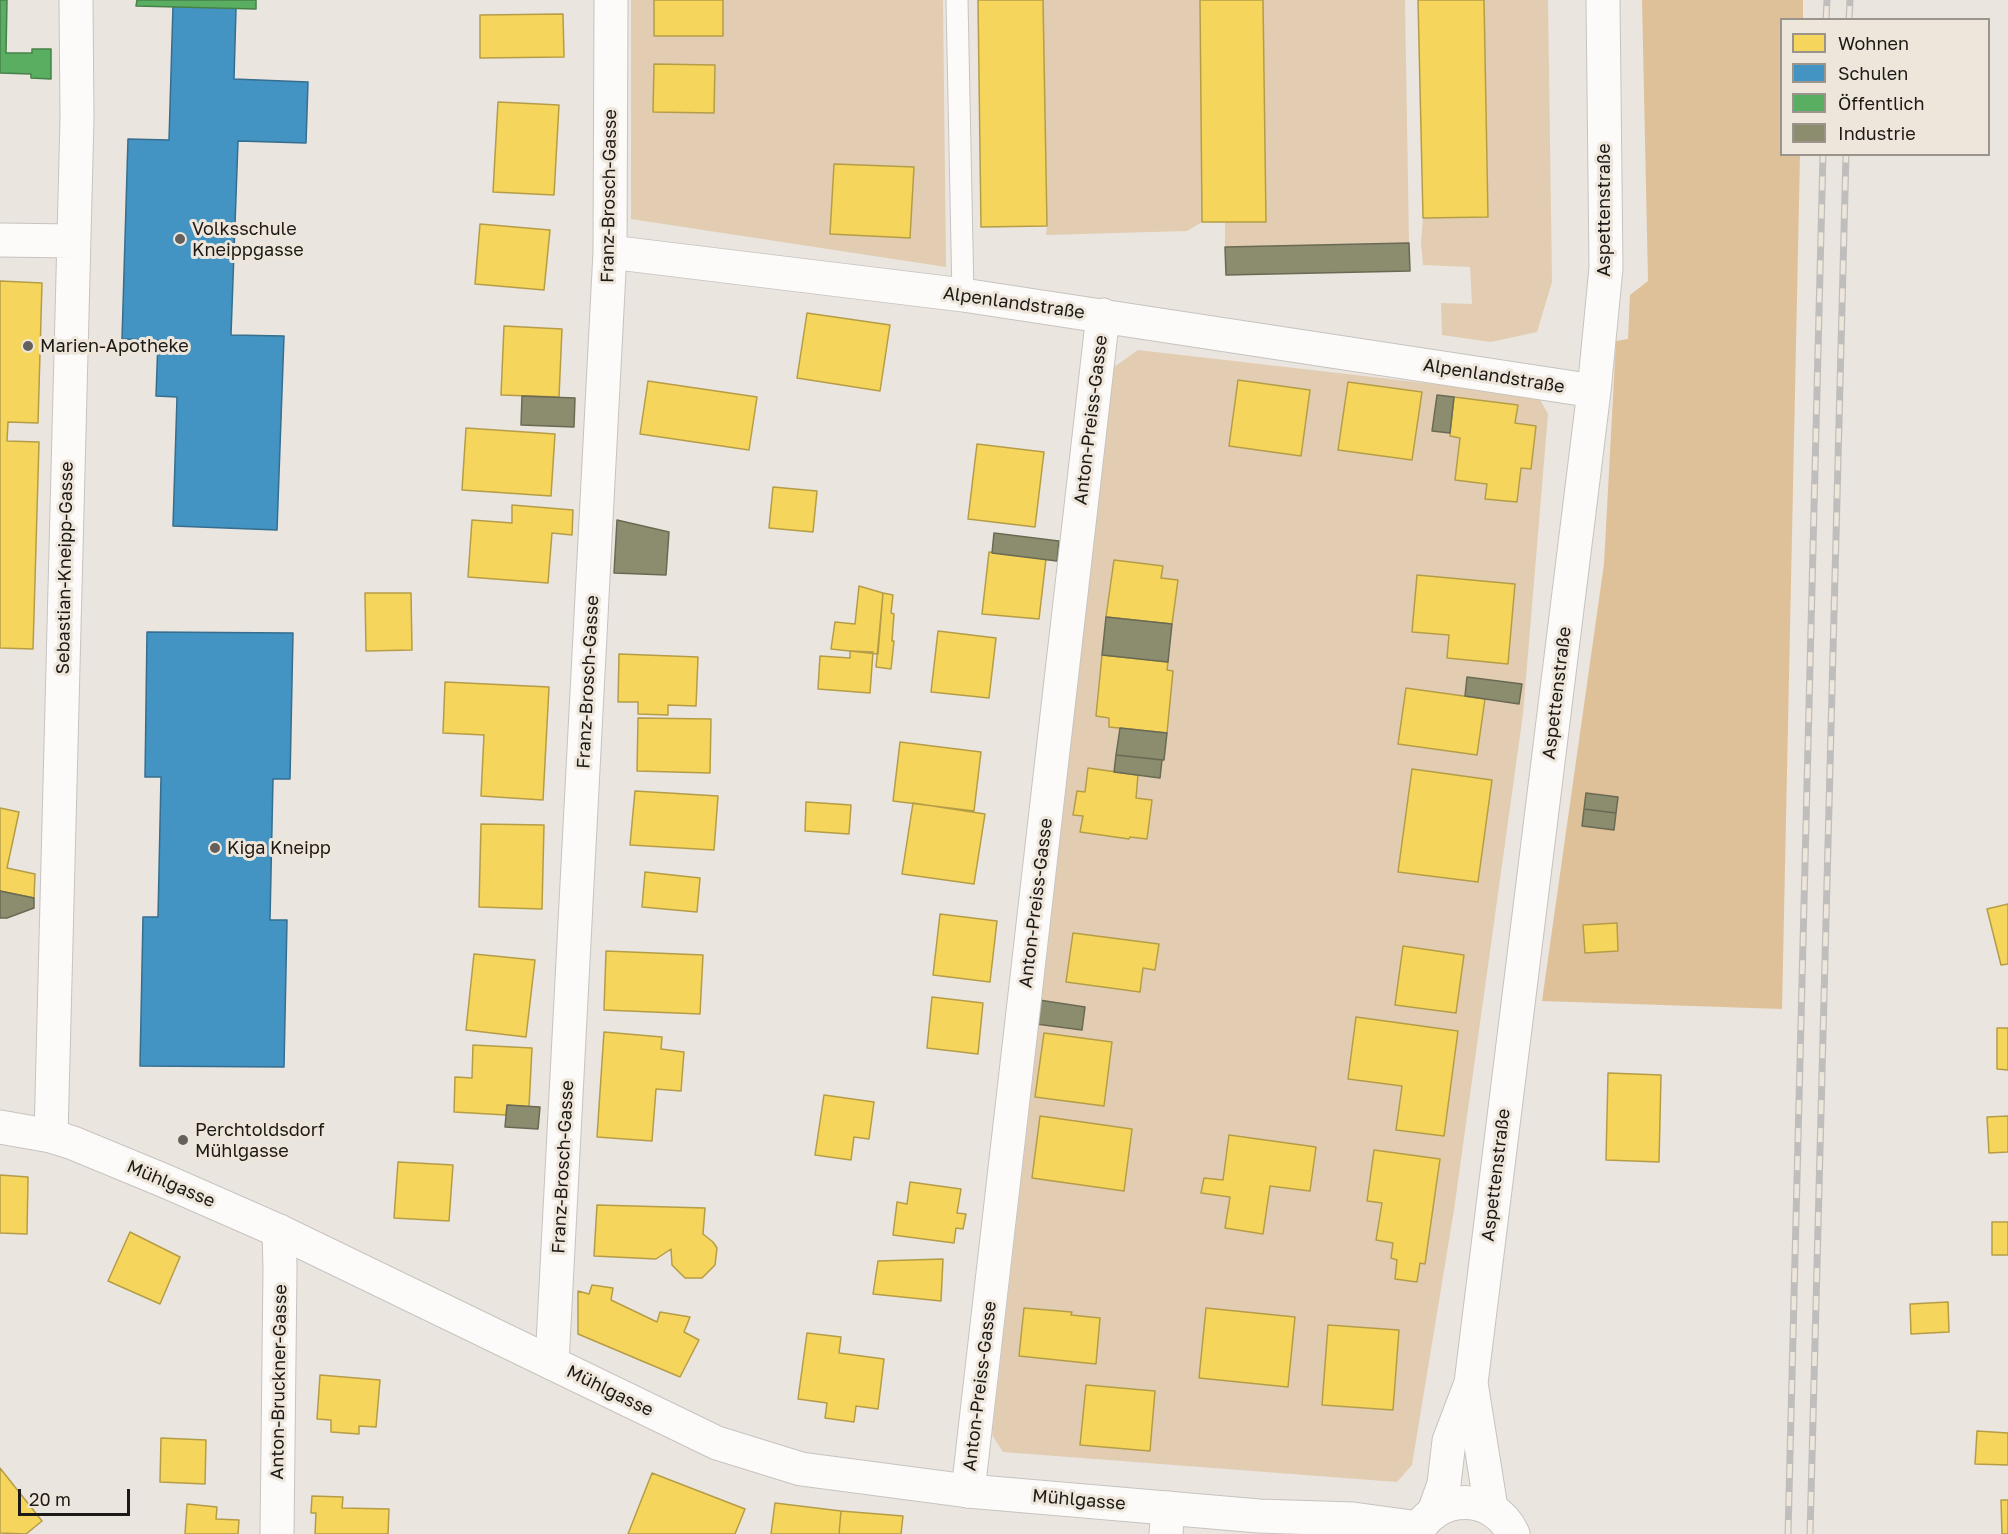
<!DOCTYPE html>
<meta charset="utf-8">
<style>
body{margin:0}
#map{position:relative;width:2008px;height:1534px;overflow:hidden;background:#eae5df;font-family:"Golos Text",sans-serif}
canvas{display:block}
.legend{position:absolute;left:1780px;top:18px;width:210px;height:138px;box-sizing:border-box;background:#eee6db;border:2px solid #9a948c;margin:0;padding:8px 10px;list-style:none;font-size:18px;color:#1c1916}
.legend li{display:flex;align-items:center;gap:12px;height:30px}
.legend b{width:30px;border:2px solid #9a948c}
.scale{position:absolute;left:18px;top:1489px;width:112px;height:27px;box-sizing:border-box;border:3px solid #1c1916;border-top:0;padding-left:8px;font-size:18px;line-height:21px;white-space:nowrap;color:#1c1916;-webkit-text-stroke:4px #eee6db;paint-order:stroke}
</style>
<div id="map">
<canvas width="2008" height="1534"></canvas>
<ul class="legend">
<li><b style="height:16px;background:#f6d55c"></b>Wohnen</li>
<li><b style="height:16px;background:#4393c3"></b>Schulen</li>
<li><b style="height:16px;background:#5aae61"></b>Öffentlich</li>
<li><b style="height:16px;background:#8c8c6e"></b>Industrie</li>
</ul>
<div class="scale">20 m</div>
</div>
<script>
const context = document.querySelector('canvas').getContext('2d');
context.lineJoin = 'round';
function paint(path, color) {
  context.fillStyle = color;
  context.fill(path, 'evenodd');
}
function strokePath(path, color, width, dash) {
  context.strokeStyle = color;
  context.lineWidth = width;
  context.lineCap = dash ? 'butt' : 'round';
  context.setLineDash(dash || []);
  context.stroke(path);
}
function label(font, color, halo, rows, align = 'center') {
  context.font = font + ' "Golos Text",sans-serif';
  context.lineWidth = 6;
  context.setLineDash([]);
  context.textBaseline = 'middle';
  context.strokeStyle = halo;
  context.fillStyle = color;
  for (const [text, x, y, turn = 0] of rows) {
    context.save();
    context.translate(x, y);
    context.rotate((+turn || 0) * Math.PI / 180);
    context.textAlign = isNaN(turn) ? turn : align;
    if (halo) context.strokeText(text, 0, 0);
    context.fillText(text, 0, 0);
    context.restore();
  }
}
const green = new Path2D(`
 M 631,0 L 943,0 L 946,267 L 631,219 Z
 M 1043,0 L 1200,0 L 1202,222 L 1187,231 L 1046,235 L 1047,226 Z
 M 1263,0 L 1405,0 L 1409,243 L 1225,247 L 1225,222 L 1266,221 Z
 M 1484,0 L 1548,0 L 1552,282 L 1537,332 L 1491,342 L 1442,335 L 1441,303 L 1472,304 L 1470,267 L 1423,265 L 1421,243 L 1423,218 L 1488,217 Z
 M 1138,350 L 1538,396 L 1548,414 L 1523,714 L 1454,1210 L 1412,1465 L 1397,1482 L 1003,1452 L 992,1435 L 1114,367 Z`);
const forest = new Path2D(`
 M 1642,0 L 1803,0 L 1803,19 L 1782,20 L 1782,154 L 1800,155 L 1782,1009 L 1542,1001 L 1604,564 L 1616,341 L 1628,339 L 1630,295 L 1648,281 Z`);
const homes = new Path2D(`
 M 654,0 L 723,0 L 723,36 L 654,36 Z
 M 978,0 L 1043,0 L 1047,226 L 981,227 Z
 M 1200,0 L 1263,0 L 1266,222 L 1202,222 Z
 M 1418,0 L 1484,0 L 1488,217 L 1423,218 Z
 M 563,14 L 564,57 L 480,58 L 480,15 Z
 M 654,64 L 715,65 L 714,113 L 653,112 Z
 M 498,102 L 559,105 L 554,195 L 493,192 Z
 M 834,164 L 914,167 L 910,238 L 830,234 Z
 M 480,224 L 550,230 L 544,290 L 475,284 Z
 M 0,281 L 42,283 L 38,423 L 8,422 L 7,441 L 39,442 L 33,649 L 0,648 Z
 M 807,313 L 890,325 L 880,391 L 797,378 Z
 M 504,326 L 562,329 L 559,397 L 501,395 Z
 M 1238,380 L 1310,390 L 1301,456 L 1229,446 Z
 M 648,381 L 757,397 L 749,450 L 640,434 Z
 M 1348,382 L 1422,392 L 1412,460 L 1338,450 Z
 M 1454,397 L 1518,405 L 1515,423 L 1536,426 L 1531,469 L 1521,468 L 1517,502 L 1485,499 L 1487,484 L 1455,480 L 1460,438 L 1450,436 L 1450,433 Z
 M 466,428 L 555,434 L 551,496 L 462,490 Z
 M 977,444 L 1044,452 L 1035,527 L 968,519 Z
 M 773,487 L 817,491 L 813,532 L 769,528 Z
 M 512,505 L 573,510 L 572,535 L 552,533 L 548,583 L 468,577 L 472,520 L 512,523 Z
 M 989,552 L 1046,559 L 1039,619 L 982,614 Z
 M 1114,560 L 1163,566 L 1161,578 L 1178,580 L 1172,624 L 1106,617 Z
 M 1417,575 L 1515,584 L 1508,664 L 1447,658 L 1449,635 L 1412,632 Z
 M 859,586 L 883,593 L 878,654 L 831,649 L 835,622 L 855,624 Z
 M 365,593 L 411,593 L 412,650 L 366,651 Z
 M 883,593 L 893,595 L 891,613 L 894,614 L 892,641 L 894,641 L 891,669 L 876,667 Z
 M 938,631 L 996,638 L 989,698 L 931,692 Z
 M 850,651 L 873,652 L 870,693 L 818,689 L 820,656 L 850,658 Z
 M 619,654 L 698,657 L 696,706 L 668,705 L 668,715 L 638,714 L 638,702 L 618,702 Z
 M 1102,655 L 1168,662 L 1167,670 L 1173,671 L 1167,733 L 1109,727 L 1109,718 L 1096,716 Z
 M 445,682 L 549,687 L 543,800 L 481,796 L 484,735 L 443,733 Z
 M 1406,688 L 1485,699 L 1477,755 L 1398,744 Z
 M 638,718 L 711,719 L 710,773 L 637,771 Z
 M 900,742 L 981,752 L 974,811 L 893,801 Z
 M 1088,768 L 1138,775 L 1136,798 L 1152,800 L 1147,839 L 1130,837 L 1129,839 L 1080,832 L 1083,816 L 1073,815 L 1077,791 L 1085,792 Z
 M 1412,769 L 1492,780 L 1478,882 L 1398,872 Z
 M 635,791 L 718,796 L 714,850 L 630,845 Z
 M 806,802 L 851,805 L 849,834 L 805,831 Z
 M 913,803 L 985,814 L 974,884 L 902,874 Z
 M 0,808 L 19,812 L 7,868 L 35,874 L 34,898 L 0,891 Z
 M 481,824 L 544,825 L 542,909 L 479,907 Z
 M 645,872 L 700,878 L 697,912 L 642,907 Z
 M 2008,904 L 2008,964 L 2001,965 L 1987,909 Z
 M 940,914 L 997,921 L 990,982 L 933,975 Z
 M 1617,923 L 1618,951 L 1585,953 L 1583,925 Z
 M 1073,933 L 1159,944 L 1155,970 L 1143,968 L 1140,992 L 1066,982 Z
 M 1403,946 L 1464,955 L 1456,1013 L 1395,1005 Z
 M 606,951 L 703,955 L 700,1014 L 604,1010 Z
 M 474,954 L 535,960 L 526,1037 L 466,1030 Z
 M 932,997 L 983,1003 L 978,1054 L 927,1048 Z
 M 1356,1017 L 1458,1031 L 1444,1136 L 1396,1130 L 1402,1086 L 1348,1079 Z
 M 1997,1028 L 2008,1028 L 2008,1070 L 1997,1069 Z
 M 604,1032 L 662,1037 L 661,1049 L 684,1052 L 681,1091 L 656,1089 L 652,1141 L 597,1137 Z
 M 1044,1033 L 1112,1042 L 1104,1106 L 1035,1097 Z
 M 473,1045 L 532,1048 L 529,1107 L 507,1105 L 506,1115 L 454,1112 L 455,1077 L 472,1078 Z
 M 1608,1073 L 1661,1075 L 1659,1162 L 1606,1160 Z
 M 824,1095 L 874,1102 L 869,1139 L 854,1137 L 851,1160 L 815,1155 Z
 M 1040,1116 L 1132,1129 L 1124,1191 L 1032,1178 Z
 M 2008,1116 L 2008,1152 L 1989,1153 L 1987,1117 Z
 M 1229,1135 L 1316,1147 L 1310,1191 L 1270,1186 L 1263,1234 L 1225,1228 L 1230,1197 L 1201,1193 L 1204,1178 L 1223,1180 Z
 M 1374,1150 L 1440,1159 L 1425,1264 L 1420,1263 L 1417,1282 L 1395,1279 L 1397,1260 L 1391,1258 L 1393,1243 L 1376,1240 L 1382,1203 L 1367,1201 Z
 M 398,1162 L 453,1165 L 449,1221 L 394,1218 Z
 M 0,1175 L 28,1177 L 27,1234 L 0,1233 Z
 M 910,1182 L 961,1189 L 957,1213 L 966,1214 L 963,1229 L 956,1228 L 954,1243 L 893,1235 L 897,1202 L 907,1204 Z
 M 597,1205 L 705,1208 L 703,1234 L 713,1242 L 717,1248 L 715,1265 L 702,1278 L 685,1278 L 672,1265 L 671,1249 L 656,1259 L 594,1256 Z
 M 1992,1222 L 2008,1222 L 2008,1255 L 1992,1255 Z
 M 130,1232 L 180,1257 L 160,1304 L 108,1281 Z
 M 943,1259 L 941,1301 L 873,1294 L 878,1261 Z
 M 592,1285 L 613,1288 L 611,1300 L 657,1322 L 660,1312 L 690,1317 L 684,1332 L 699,1340 L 680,1377 L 578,1334 L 578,1291 L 589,1294 Z
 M 1948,1302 L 1949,1332 L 1911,1334 L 1910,1304 Z
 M 1024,1308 L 1072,1312 L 1071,1315 L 1100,1318 L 1096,1364 L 1019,1356 Z
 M 1206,1308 L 1295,1317 L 1288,1387 L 1199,1378 Z
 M 1328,1325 L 1399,1330 L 1393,1410 L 1322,1405 Z
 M 807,1333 L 841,1337 L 839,1353 L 884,1359 L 878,1409 L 856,1406 L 854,1422 L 825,1418 L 827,1403 L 798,1399 Z
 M 320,1375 L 380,1380 L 376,1427 L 359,1426 L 359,1434 L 331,1432 L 331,1420 L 317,1419 Z
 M 1086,1385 L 1155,1391 L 1150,1451 L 1080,1445 Z
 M 1977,1431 L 2008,1433 L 2008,1465 L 1975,1464 Z
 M 161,1438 L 206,1440 L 205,1484 L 160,1482 Z
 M 0,1468 L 42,1521 L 26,1534 L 0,1533 Z
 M 652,1473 L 745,1509 L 735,1534 L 628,1534 Z
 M 312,1496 L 343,1497 L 342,1508 L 389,1509 L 388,1534 L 315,1534 L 316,1513 L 311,1513 Z
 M 2001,1500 L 2008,1500 L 2008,1534 L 2002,1534 Z
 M 775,1503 L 841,1511 L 839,1534 L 771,1534 Z
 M 187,1504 L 217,1507 L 216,1519 L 239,1520 L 238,1534 L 185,1534 Z
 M 841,1511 L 903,1516 L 901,1534 L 839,1534 Z`);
const schools = new Path2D(`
 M 173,6 L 236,8 L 234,79 L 308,82 L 306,143 L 238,141 L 231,335 L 284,336 L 277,530 L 173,526 L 177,397 L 156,396 L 158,340 L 122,339 L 128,139 L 169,140 Z
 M 147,632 L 293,633 L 290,779 L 273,779 L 270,920 L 287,920 L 284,1067 L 140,1066 L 143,917 L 158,917 L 161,777 L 145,777 Z`);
const public = new Path2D(`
 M 0,0 L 7,0 L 6,53 L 32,53 L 32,49 L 51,49 L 51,79 L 31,78 L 31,74 L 0,73 Z
 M 137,0 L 256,0 L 256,9 L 136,6 Z`);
const industry = new Path2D(`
 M 1409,243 L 1410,271 L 1226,275 L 1225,247 Z
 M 1437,395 L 1454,397 L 1450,433 L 1432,431 Z
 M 522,396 L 575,398 L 574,427 L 521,425 Z
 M 617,520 L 669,532 L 666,575 L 614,573 Z
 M 994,533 L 1059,541 L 1057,561 L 992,553 Z
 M 1106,617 L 1172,624 L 1168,662 L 1102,655 Z
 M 1467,677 L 1522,684 L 1519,704 L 1465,696 Z
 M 1120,728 L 1167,733 L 1164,760 L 1116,755 Z
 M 1116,755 L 1162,760 L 1160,778 L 1114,772 Z
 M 1586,793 L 1618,797 L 1616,813 L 1584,809 Z
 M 1584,809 L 1616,813 L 1614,830 L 1582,826 Z
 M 0,891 L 34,898 L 34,908 L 7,918 L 0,918 Z
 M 1039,1000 L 1085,1007 L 1082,1030 L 1036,1024 Z
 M 507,1105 L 540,1107 L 538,1129 L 505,1127 Z`);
const lane = new Path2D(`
 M 957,0 L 963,295`);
const street = new Path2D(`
 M 0,240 L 73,241
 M 610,252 L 963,295 L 1594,391
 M 51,1136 L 77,119 L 76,0
 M 552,1363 L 610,252 L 611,0
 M 1471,1383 L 1491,1508
 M 968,1491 L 1103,315
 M 1434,1512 L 1444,1484 L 1449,1441 L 1471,1383 L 1594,391 L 1606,268 L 1603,0
 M 277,1534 L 280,1268 L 279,1231
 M 1166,1534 L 1168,1508`);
const secondary = new Path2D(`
 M 0,1127 L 51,1136 L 73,1143 L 165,1181 L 279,1231 L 717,1443 L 801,1469 L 968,1491 L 1259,1516 L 1353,1519 L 1419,1528
 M 1416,1534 C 1436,1492 1494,1492 1513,1534`);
const rail = new Path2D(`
 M 1826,20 L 1827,0
 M 1849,20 L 1850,0
 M 1788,1534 L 1823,154
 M 1810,1534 L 1846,154`);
const markers = [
 [180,239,6,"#64605c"],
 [28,346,6,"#64605c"],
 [215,848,6,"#64605c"],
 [183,1140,6,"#64605c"]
];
const streetNames = [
 ["Franz-Brosch-Gasse",609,196,-89],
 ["Aspettenstraße",1604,210,-90],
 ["Alpenlandstraße",1014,303,8],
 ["Alpenlandstraße",1494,376,9],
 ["Anton-Preiss-Gasse",1091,420,-83],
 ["Sebastian-Kneipp-Gasse",65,568,-89],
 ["Franz-Brosch-Gasse",588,682,-87],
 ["Aspettenstraße",1557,693,-83],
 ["Anton-Preiss-Gasse",1036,903,-83],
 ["Franz-Brosch-Gasse",563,1167,-87],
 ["Aspettenstraße",1496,1175,-83],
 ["Mühlgasse",171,1184,23],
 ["Anton-Bruckner-Gasse",279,1382,-89],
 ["Anton-Preiss-Gasse",980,1386,-83],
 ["Mühlgasse",610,1391,26],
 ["Mühlgasse",1079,1500,5]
];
const poiNames = [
 ["Volksschule",192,229],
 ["Kneippgasse",192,250],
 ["Marien-Apotheke",40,346],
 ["Kiga Kneipp",227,848],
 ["Perchtoldsdorf",195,1130],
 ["Mühlgasse",195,1151]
];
paint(green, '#e2cdb2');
paint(forest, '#dfc199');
paint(homes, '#f6d55c');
strokePath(homes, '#b59d47', 1.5);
paint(schools, '#4393c3');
strokePath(schools, '#376e8f', 1.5);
paint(public, '#5aae61');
strokePath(public, '#47814a', 1.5);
paint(industry, '#8c8c6e');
strokePath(industry, '#6a6a54', 1.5);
strokePath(lane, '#c7c3bf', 23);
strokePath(street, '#c7c3bf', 35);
strokePath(secondary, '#c7c3bf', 35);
strokePath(lane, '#fcfbfa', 21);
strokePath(street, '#fcfbfa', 33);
strokePath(secondary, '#fcfbfa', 33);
strokePath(rail, '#c0bebc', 7);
strokePath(rail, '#eee6db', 4.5, [14]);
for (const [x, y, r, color] of markers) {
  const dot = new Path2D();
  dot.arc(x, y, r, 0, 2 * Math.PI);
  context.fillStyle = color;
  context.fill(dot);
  strokePath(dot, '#eee6db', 2);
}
label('18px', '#1c1916', '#eee6db', streetNames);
label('18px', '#1c1916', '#eee6db', poiNames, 'left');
</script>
